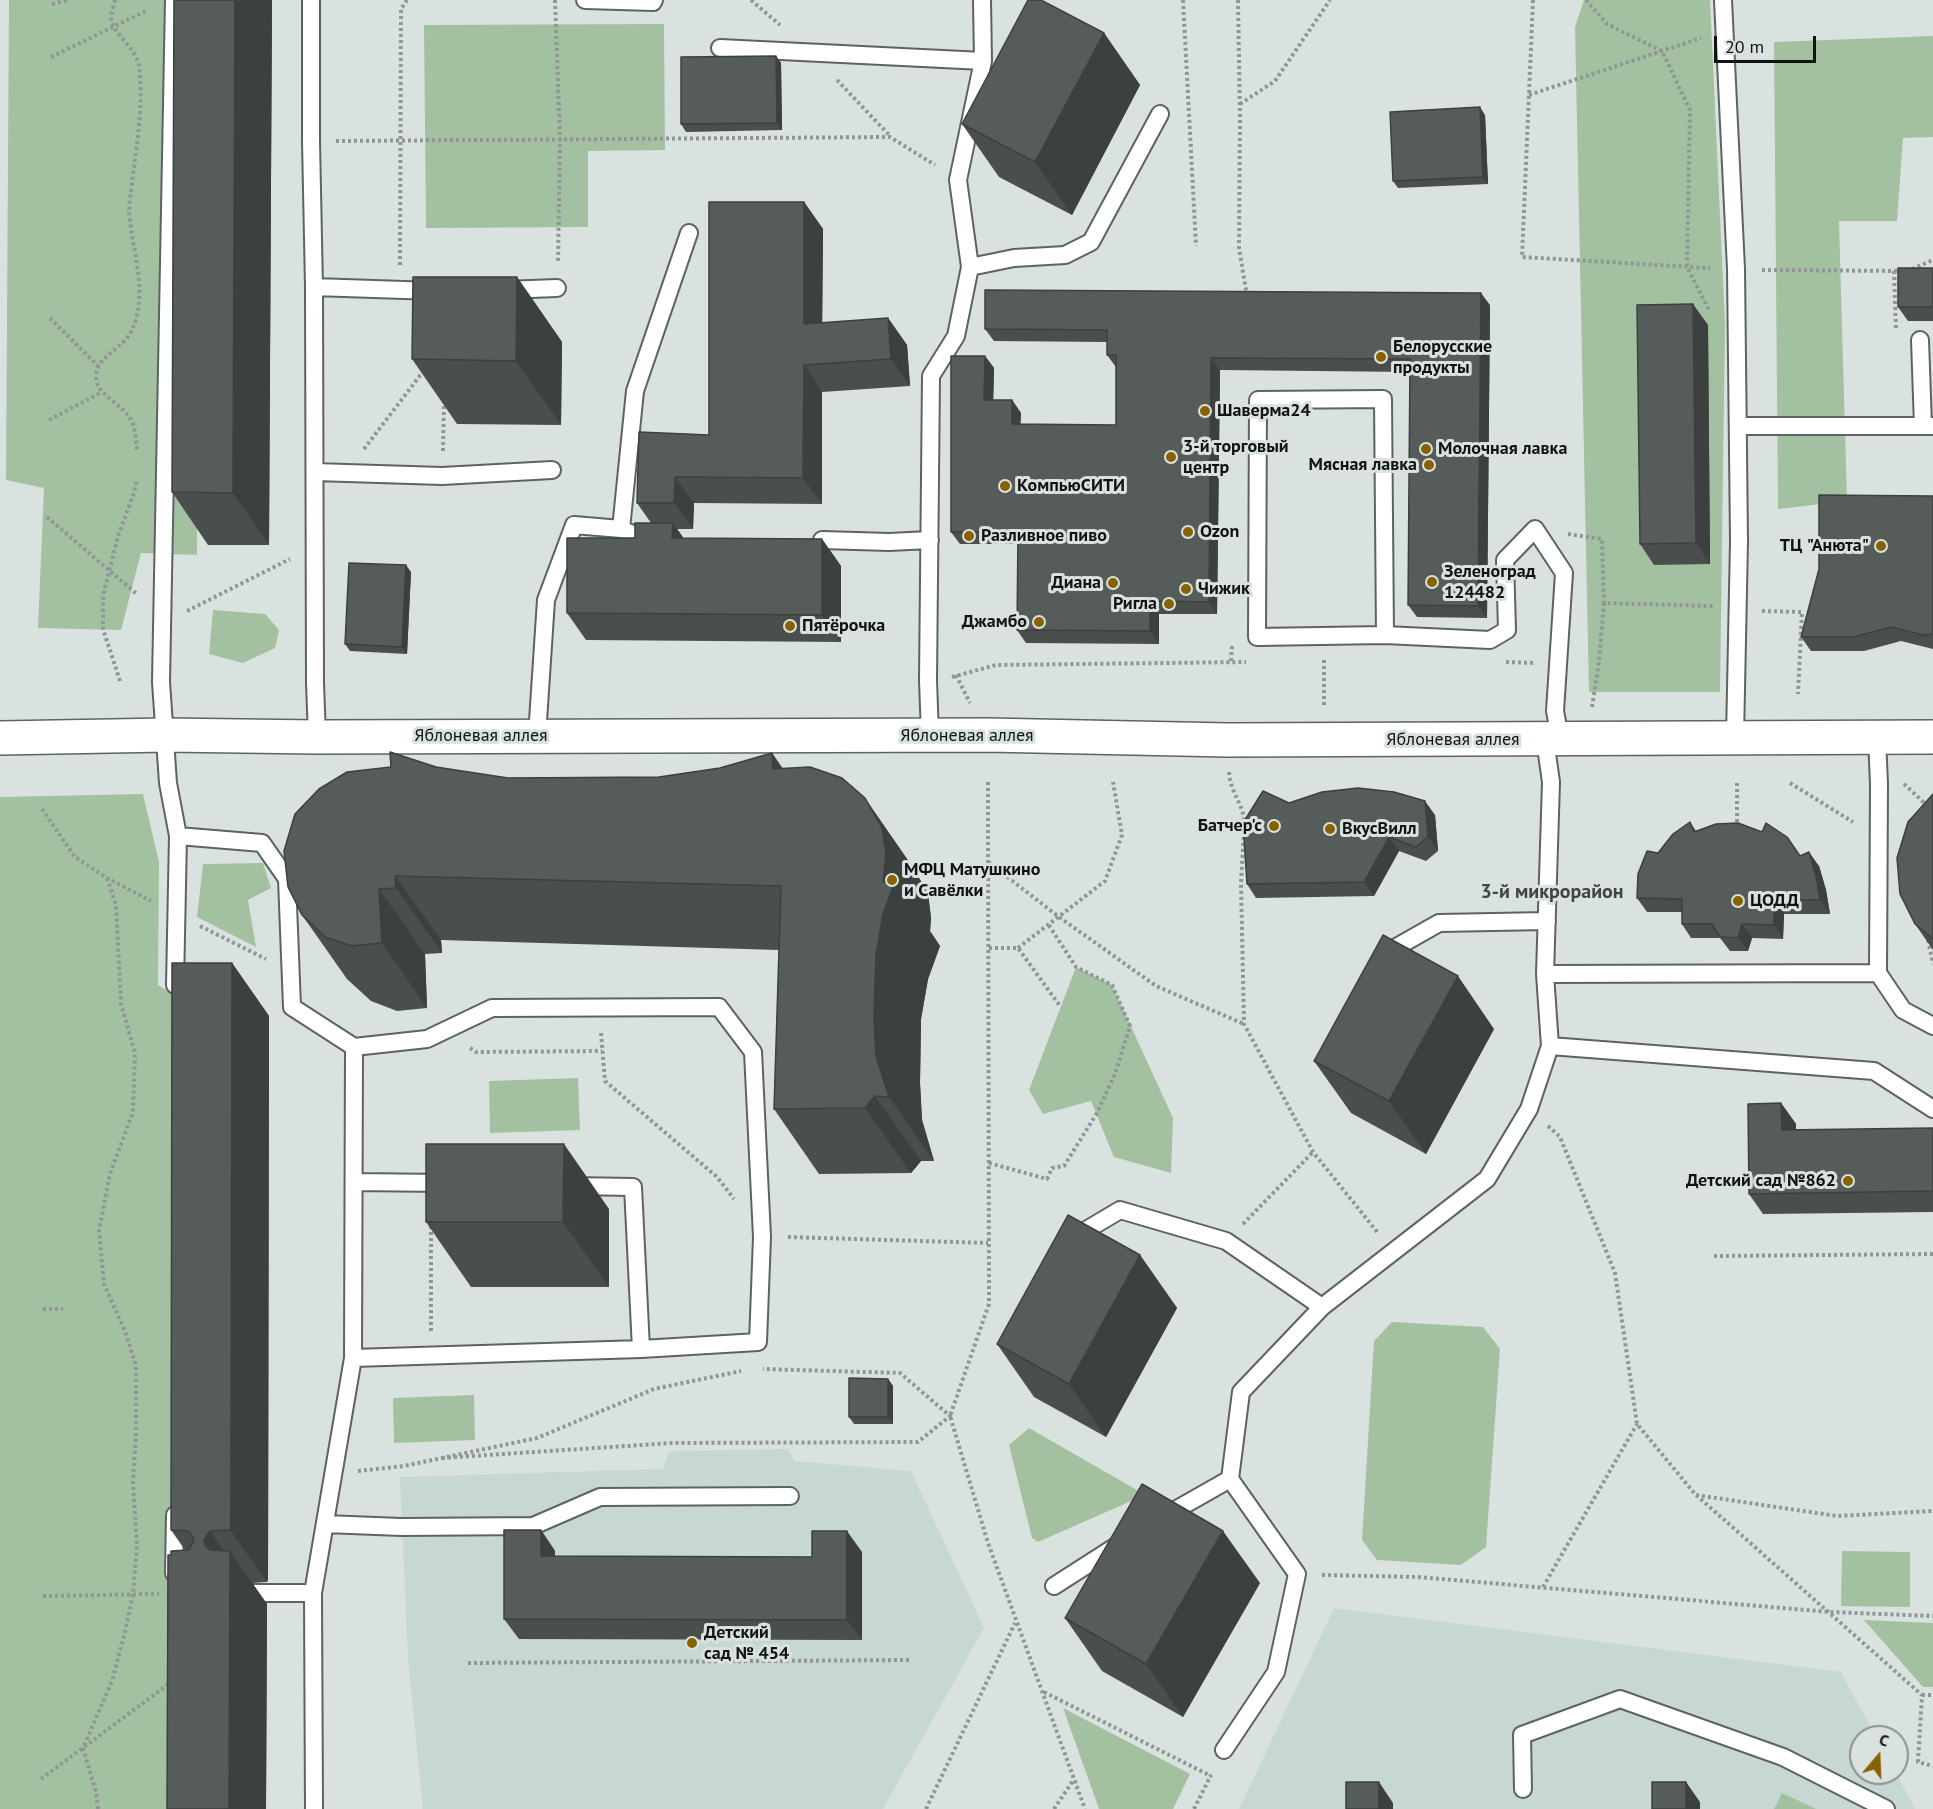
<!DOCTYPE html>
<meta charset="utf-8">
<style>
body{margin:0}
#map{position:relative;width:1933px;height:1809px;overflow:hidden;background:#dae2e0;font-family:"PT Sans",sans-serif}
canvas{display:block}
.north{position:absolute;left:1849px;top:1725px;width:60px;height:60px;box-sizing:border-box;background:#dae2e0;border:2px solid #8a908e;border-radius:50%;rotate:19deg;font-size:16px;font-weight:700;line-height:24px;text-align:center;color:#111413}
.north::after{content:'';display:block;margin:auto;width:21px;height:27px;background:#886100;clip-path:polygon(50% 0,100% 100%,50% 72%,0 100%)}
.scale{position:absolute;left:1714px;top:36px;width:102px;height:27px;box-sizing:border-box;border:3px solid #111413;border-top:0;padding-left:8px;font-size:18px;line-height:21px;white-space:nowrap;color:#111413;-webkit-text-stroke:4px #dae2e0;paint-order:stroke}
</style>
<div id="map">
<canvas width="1933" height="1809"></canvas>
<div class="north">С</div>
<div class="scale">20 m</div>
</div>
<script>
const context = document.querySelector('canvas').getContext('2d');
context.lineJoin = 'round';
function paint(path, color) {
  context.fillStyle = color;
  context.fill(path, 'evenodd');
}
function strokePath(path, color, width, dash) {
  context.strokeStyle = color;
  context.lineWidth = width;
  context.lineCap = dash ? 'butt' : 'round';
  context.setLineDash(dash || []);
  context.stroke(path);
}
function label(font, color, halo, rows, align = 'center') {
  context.font = font + ' "PT Sans",sans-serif';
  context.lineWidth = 6;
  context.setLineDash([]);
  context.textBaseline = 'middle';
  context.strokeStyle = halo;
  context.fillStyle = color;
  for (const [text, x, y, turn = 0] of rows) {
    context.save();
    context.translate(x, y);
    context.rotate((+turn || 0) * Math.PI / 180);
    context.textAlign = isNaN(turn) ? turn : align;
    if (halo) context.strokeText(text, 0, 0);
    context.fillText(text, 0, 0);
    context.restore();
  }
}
const built = new Path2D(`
 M 789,1449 L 794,1461 L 911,1471 L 984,1628 L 883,1809 L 423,1809 L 408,1658 L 400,1477 L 663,1469 L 669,1451 Z
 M 1334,1608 L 1841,1672 L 1876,1737 L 1861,1737 L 1861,1773 L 1896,1773 L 1915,1809 L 1239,1809 Z`);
const green = new Path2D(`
 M 9,0 L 198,0 L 197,555 L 141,553 L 121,630 L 38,628 L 44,488 L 6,480 Z
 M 1584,0 L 1710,0 L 1725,323 L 1720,692 L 1589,692 L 1575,27 Z
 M 664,24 L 665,150 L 588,151 L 588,227 L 426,228 L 424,25 Z
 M 1933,36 L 1933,137 L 1903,138 L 1897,221 L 1839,221 L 1847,501 L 1778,509 L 1774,42 Z
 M 213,610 L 265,614 L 279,630 L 275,648 L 243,663 L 209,654 Z
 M 143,794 L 159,862 L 158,985 L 205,1015 L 202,1809 L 0,1809 L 0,797 Z
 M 263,863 L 271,888 L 248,900 L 256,947 L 197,917 L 203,864 Z
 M 1076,967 L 1112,985 L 1173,1118 L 1171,1173 L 1114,1157 L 1091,1101 L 1043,1114 L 1029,1090 Z
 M 578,1078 L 580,1130 L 490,1133 L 489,1081 Z
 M 1392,1322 L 1483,1327 L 1500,1349 L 1486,1547 L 1461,1565 L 1377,1560 L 1362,1540 L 1374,1341 Z
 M 474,1395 L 475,1440 L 394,1443 L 393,1398 Z
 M 1029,1428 L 1137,1490 L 1138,1498 L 1038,1542 L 1032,1538 L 1009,1445 Z
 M 1842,1551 L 1910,1552 L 1910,1607 L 1841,1606 Z
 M 1864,1620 L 1933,1623 L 1933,1687 L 1923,1687 Z
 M 1063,1708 L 1190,1774 L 1173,1809 L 1099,1809 Z
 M 1782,1793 L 1816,1809 L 1774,1809 Z`);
const path = new Path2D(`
 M 115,0 C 114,5 111,13 111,18 C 113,35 136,47 139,66 C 145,113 133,162 129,210 C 131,249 150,294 131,332 C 123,349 95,356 96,378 C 97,396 123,404 131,420 C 136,429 136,441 137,451
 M 555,0 L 560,139 L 558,263
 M 751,0 L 780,25
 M 1183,0 L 1196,246
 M 1238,0 L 1240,119 L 1239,248 L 1247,296
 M 1533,0 L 1522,257 L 1710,268
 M 1586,0 L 1607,24 L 1662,51 L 1690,110 L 1687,267 L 1710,312
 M 52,4 L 68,0
 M 51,57 L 148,10
 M 837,80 L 890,136
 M 1529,95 L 1701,38
 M 1240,104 L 1275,81 L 1330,0
 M 336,141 L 890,137 L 935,165
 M 400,265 L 401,9 L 407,0
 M 1912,269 L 1933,260
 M 1762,270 L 1902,271
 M 1894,271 L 1896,330
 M 50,318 L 98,366
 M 49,420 L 102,392
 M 364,449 L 425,369
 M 443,451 L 444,402
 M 47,517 L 138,595
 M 1568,534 L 1602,539 L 1604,603 L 1713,606
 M 187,611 L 290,559
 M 1762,611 L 1802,612 L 1798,694
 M 1324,660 L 1324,707
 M 1231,661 L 1232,645
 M 1506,662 L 1534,663
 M 956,675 L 970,703
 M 952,677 L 996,665 L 1246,662
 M 120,681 L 103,629 L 103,596 L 118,536 L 134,493 L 137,479
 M 1592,707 L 1599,662 L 1604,603
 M 1229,772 C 1230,793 1245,806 1244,824
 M 988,782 L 989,1304 L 950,1416 L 988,1543 L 1085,1809
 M 1737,783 L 1737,827
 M 1790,783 L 1853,822
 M 1904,784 L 1933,811
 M 42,809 L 75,857 L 107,878 L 151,901
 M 1244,831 L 1241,883 L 1244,1024 L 1313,1152 L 1378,1233
 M 988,862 L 1059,917 L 1156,986 L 1244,1024
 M 200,926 L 266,959
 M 1928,940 L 1933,964
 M 989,948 L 1018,948 L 1060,1006
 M 1018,948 L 1105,881 L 1122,835 L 1113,782
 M 601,1033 L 605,1081 L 717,1177 L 734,1199
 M 470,1048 L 476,1052 L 602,1051
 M 1548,1126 L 1560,1137 L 1615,1273 L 1637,1424 L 1695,1494 L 1922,1695 L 1918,1762 L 1933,1766
 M 989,1163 L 1047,1179 L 1052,1168 L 1064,1166 L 1097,1113 L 1115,1074 L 1130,1026 L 1112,985 L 1076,967 L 1048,924
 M 1243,1224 L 1313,1152
 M 788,1237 L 988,1243
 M 1714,1256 L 1933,1254
 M 43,1309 L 63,1309
 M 431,1331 L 431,1225
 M 442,1458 L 672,1443 L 918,1442 L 950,1416 L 900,1373 L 763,1369
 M 358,1471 L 404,1466 L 537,1438 L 654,1389 L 741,1371
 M 1696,1495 L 1837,1516 L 1933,1511
 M 1322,1575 L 1418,1577 L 1830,1612 L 1933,1616
 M 1543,1587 L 1637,1424
 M 43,1596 L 159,1594
 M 468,1663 L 911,1660
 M 1044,1692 L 1211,1776
 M 1922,1695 L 1933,1695
 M 41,1779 L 170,1683
 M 98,1809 L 96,1792 L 83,1748 L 112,1681 L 125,1632 L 133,1594 L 137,1546 L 133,1482 L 136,1434 L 136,1366 L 125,1331 L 104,1284 L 99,1230 L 110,1174 L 133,1112 L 135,1053 L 121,1004 L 116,905 L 107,878
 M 926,1809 L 1015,1623
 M 1054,1809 L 1074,1779
 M 1194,1809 L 1211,1775`);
const lane = new Path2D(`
 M 174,0 L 161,682 L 168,783 L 178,836 L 175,985
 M 311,0 L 311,141 L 314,287 L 315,683 L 317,737
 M 585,0 L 653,2 L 654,0
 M 1723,0 L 1736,269 L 1739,541 L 1735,738
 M 720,48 L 983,61
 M 970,267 L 1014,258 L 1065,255 L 1091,242 L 1160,114
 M 314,287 L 434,291
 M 504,290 L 557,288
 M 1920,340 L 1923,426
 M 1738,426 L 1933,426
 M 315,472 L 442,476 L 552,470
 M 621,529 L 635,391 L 689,233
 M 822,540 L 889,542 L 930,540
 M 1385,635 L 1383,399 L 1258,400 L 1257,637 L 1385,635 L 1490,640 L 1507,630 L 1505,560 L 1535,529 L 1564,573 L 1555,711 L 1560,738
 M 537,736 L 546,600 L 574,525 L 621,529 L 647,540 L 655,540
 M 930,736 L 928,680 L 931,376 L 956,336 L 970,267 L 958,180 L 983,61 L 982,0
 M 1877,738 L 1879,784 L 1878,973 L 1903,1010 L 1933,1026
 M 178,836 L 262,843 L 287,879 L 292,1007 L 354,1047 L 427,1039 L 492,1008 L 719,1007 L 753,1052 L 762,1237 L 758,1342 L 641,1349
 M 1384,957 L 1386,953 L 1439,923 L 1547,921
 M 1545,974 L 1878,973
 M 1550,1046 L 1874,1071 L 1933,1109
 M 354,1182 L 446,1183
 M 1077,1243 L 1083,1232 L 1120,1210 L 1226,1241 L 1322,1307
 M 353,1358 L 641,1349 L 633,1187 L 571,1186
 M 1163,1517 L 1230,1479
 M 325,1524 L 401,1527 L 533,1526 L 600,1497 L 790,1496
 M 174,1573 L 175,1515
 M 1054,1586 L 1121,1543
 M 251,1593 L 313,1593
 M 1224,1750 L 1276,1672 L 1297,1574 L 1230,1479 L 1241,1392 L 1322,1307 L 1487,1179 L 1529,1109 L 1550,1046 L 1545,974 L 1551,782 L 1545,740
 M 1523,1789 L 1522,1735 L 1620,1699 L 1783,1757 L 1886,1809
 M 314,1809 L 313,1593 L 353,1358 L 354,1047`);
const street = new Path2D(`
 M 0,738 L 166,735 L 317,737 L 988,735 L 1228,740 L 1933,737`);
const wall = new Path2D(`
 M 174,0 L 272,0 L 269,545 L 208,545 L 172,492 Z
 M 1104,33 L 1140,85 L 1072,215 L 999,177 L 962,124 Z
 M 776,56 L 781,63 L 782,130 L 686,132 L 681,124 Z
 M 1485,115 L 1488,184 L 1398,188 L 1393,181 Z
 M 804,202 L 823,229 L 822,323 L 888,318 L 907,345 L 910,386 L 822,392 L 822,504 L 694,503 L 693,529 L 677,529 L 683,538 L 822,539 L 841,566 L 841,642 L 586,640 L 567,613 L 635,538 L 651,523 L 637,503 L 709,435 Z
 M 1933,268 L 1933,321 L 1908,321 L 1898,307 Z
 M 517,277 L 562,342 L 561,425 L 457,424 L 412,359 Z
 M 1490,305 L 1487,618 L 1417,617 L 1408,605 L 1410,372 L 1220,370 L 1217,614 L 1159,614 L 1159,644 L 1026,643 L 1017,630 L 1018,544 L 960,544 L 951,532 L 985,356 L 994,368 L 993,400 L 1012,400 L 1021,413 L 1020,424 L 1116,425 L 1116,367 L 1107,355 L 1107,342 L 994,341 L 985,329 Z
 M 1708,325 L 1710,564 L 1654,565 L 1640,544 Z
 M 1933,496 L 1933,649 L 1901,641 L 1864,651 L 1811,651 L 1801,637 Z
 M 411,572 L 407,654 L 350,651 L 345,644 Z
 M 772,753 L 782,768 L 910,863 L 928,893 L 931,918 L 930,931 L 940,946 L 928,979 L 921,1019 L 920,1083 L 922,1120 L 934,1161 L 921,1161 L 911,1173 L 819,1174 L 774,1109 L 779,950 L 441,940 L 442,953 L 425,954 L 427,1008 L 397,1011 L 371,1001 L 347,979 L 302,915 L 436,767 L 508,778 L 659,777 L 720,768 Z
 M 1933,794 L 1933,950 L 1915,924 Z
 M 1289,803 L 1435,815 L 1438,851 L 1426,861 L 1399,851 L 1374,896 L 1256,898 L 1247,884 Z
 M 1690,822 L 1696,831 L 1800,856 L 1819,866 L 1826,890 L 1830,914 L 1784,914 L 1783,939 L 1752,938 L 1748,951 L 1730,951 L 1720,938 L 1691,938 L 1682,924 L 1682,912 L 1647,912 L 1637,898 L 1658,853 Z
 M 232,963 L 269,1016 L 268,1579 L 267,1582 L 252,1583 L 267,1604 L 266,1809 L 167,1809 L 171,1555 L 185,1550 L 171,1530 Z
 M 1494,1029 L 1426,1154 L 1351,1113 L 1314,1061 Z
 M 1781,1103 L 1796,1124 L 1796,1130 L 1933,1128 L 1933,1212 L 1763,1214 L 1749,1194 Z
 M 609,1209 L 609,1287 L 471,1287 L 426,1222 Z
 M 1140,1255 L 1177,1308 L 1106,1437 L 1034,1397 L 997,1344 Z
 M 888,1379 L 893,1386 L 893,1424 L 854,1424 L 849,1417 Z
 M 541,1530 L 555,1551 L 555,1557 L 812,1557 L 862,1552 L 862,1640 L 519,1639 L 504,1619 Z
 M 1260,1583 L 1183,1717 L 1102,1671 L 1065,1618 Z`);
const shadedWall = new Path2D(`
 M 235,0 L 272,0 L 269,545 L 233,493 Z
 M 1104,33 L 1140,85 L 1072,215 L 1035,162 Z
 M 776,56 L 781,63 L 782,130 L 777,123 Z
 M 1480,107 L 1485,115 L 1488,184 L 1483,177 Z
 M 804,202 L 823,229 L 822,351 L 804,324 Z
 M 517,277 L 562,342 L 561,425 L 516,361 Z
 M 1481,293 L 1490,305 L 1487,618 L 1478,606 Z
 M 1693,304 L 1708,325 L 1710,564 L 1696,543 Z
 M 888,318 L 907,345 L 910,386 L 891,359 Z
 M 985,356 L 994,368 L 993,413 L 984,400 Z
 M 1211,358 L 1220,370 L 1217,614 L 1209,602 Z
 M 804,365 L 822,392 L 822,504 L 803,478 Z
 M 1012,400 L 1021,413 L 1020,436 L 1012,424 Z
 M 675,477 L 694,503 L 693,529 L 674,503 Z
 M 673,523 L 692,550 L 672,538 Z
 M 822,539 L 841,566 L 841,642 L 822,615 Z
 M 406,565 L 411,572 L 407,654 L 402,647 Z
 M 1150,601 L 1159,614 L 1159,644 L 1150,631 Z
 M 772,753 L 817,818 L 773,769 Z
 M 865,798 L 910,863 L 928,893 L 931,918 L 930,931 L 940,946 L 928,979 L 921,1019 L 920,1083 L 922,1120 L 934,1161 L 889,1097 L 876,1056 L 874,1018 L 876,955 L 883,882 Z
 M 1425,801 L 1435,815 L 1438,851 L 1428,837 Z
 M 1389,837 L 1399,851 L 1374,896 L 1364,882 Z
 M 1809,852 L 1819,866 L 1826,890 L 1830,914 L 1820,900 Z
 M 395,876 L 441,940 L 442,953 L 396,888 Z
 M 379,889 L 425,954 L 427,1008 L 382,943 Z
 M 1774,900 L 1784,914 L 1783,939 L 1774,925 Z
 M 1742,924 L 1752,938 L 1748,951 L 1738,938 Z
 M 232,963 L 269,1016 L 268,1579 L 267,1582 L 230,1530 Z
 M 1458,976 L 1494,1029 L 1426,1154 L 1389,1101 Z
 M 875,1096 L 921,1161 L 911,1173 L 865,1108 Z
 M 1781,1103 L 1796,1124 L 1796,1151 L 1782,1130 Z
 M 564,1144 L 609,1209 L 609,1287 L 563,1222 Z
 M 1140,1255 L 1177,1308 L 1106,1437 L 1069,1384 Z
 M 888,1379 L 893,1386 L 893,1424 L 888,1417 Z
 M 541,1530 L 555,1551 L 555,1577 L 541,1556 Z
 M 210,1531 L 230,1560 L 230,1551 L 267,1604 L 266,1809 L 229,1809 L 204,1540 Z
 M 847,1531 L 862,1552 L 862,1640 L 847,1620 Z
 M 1223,1531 L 1260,1583 L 1183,1717 L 1146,1664 Z
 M 1379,1782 L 1393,1803 L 1393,1809 L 1379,1809 Z
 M 1686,1782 L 1700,1802 L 1700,1809 L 1686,1809 Z`);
const building = new Path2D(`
 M 174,0 L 235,0 L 233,493 L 172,492 Z
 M 1028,0 L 1041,0 L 1104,33 L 1035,162 L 962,124 Z
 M 776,56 L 777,123 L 681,124 L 681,57 Z
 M 1480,107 L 1483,177 L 1393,181 L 1390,112 Z
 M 709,202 L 804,202 L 804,324 L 888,318 L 891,359 L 804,365 L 803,478 L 675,477 L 674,503 L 637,503 L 639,432 L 709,435 Z
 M 1898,268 L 1933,268 L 1933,307 L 1898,307 Z
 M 413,277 L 517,277 L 516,361 L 412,359 Z
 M 985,290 L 1481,293 L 1478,606 L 1408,605 L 1410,359 L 1211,358 L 1209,602 L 1150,601 L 1150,631 L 1017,630 L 1018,532 L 951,532 L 951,356 L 985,356 L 984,400 L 1012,400 L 1012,424 L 1116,425 L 1116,355 L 1107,355 L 1107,330 L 985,329 Z
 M 1693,304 L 1696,543 L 1640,544 L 1637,305 Z
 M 1819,495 L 1933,496 L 1933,634 L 1923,635 L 1891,627 L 1854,637 L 1801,637 L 1819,569 Z
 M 635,523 L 673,523 L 672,538 L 822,539 L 822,615 L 567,613 L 567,538 L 635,538 Z
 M 349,563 L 406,565 L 402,647 L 345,644 Z
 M 390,752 L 436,767 L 508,778 L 659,777 L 720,768 L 772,753 L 773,769 L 810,767 L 842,778 L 865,798 L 882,828 L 886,854 L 883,882 L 895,881 L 883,914 L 876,955 L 874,1018 L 876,1056 L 889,1097 L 875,1096 L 865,1108 L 774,1109 L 781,886 L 395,876 L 396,888 L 379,889 L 382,943 L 352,946 L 325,937 L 302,915 L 288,887 L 284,851 L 295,814 L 319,789 L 347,772 L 391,767 Z
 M 1358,788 L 1394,792 L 1425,801 L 1428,837 L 1416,847 L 1389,837 L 1364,882 L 1247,884 L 1243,823 L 1263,791 L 1289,803 L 1322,792 Z
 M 1933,794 L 1933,939 L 1915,924 L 1900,894 L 1897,858 L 1908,822 Z
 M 1690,822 L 1694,832 L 1716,824 L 1738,823 L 1762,832 L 1766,823 L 1787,837 L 1800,856 L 1809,852 L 1816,876 L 1820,900 L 1774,900 L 1774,925 L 1742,924 L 1738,938 L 1720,937 L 1712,924 L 1682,924 L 1682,899 L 1637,898 L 1638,874 L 1647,851 L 1658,853 L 1673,834 Z
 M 1383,935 L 1458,976 L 1389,1101 L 1314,1061 Z
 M 172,963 L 232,963 L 231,1527 L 230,1530 L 210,1531 L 204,1540 L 205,1545 L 210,1550 L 230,1551 L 229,1809 L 167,1809 L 168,1555 L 171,1555 L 171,1551 L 188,1550 L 194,1541 L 192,1535 L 188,1531 L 171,1530 Z
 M 1781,1103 L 1782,1130 L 1933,1128 L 1933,1191 L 1749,1194 L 1748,1104 Z
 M 426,1144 L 564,1144 L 563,1222 L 426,1222 Z
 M 1068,1215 L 1140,1255 L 1069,1384 L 997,1344 Z
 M 849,1378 L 888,1379 L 888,1417 L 849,1417 Z
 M 1142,1484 L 1223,1531 L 1146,1664 L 1065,1618 Z
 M 504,1530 L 541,1530 L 541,1556 L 812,1557 L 812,1531 L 847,1531 L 847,1620 L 504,1619 Z
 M 1346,1782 L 1379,1782 L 1379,1809 L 1346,1809 Z
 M 1652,1782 L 1686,1782 L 1686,1809 L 1652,1809 Z`);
const markers = [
 [1381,357,6,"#886100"],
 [1205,411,6,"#886100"],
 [1426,449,6,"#886100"],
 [1171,457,6,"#886100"],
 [1429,465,6,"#886100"],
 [1005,486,6,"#886100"],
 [1188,532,6,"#886100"],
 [969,536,6,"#886100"],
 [1881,546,6,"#886100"],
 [1432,582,6,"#886100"],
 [1113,583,6,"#886100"],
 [1186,589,6,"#886100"],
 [1169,604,6,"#886100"],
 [1039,622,6,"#886100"],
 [790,626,6,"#886100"],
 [1274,826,6,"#886100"],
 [1330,829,6,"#886100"],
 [892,880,6,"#886100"],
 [1738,901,6,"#886100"],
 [1848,1181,6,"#886100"],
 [692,1643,6,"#886100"]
];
const poiNames = [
 ["Белорусские",1393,347],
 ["продукты",1393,368],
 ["Шаверма24",1217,411],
 ["3-й торговый",1183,447],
 ["центр",1183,468],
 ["Молочная лавка",1438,449],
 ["Мясная лавка",1417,465,"right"],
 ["КомпьюСИТИ",1017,486],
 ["Ozon",1200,532],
 ["Разливное пиво",981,536],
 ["ТЦ \"Анюта\"",1869,546,"right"],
 ["Зеленоград",1444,572],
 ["124482",1444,593],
 ["Диана",1101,583,"right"],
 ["Чижик",1198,589],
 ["Ригла",1157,604,"right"],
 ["Джамбо",1027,622,"right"],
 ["Пятёрочка",802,626],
 ["Батчер'с",1262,826,"right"],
 ["ВкусВилл",1342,829],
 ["МФЦ Матушкино",904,870],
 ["и Савёлки",904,891],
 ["ЦОДД",1750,901],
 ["Детский сад №862",1836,1181,"right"],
 ["Детский",704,1633],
 ["сад № 454",704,1654]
];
const streetNames = [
 ["Яблоневая аллея",481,736],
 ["Яблоневая аллея",967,736],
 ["Яблоневая аллея",1453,740]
];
const neighbourhoodNames = [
 ["3-й микрорайон",1552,892]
];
paint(built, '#c7d7d4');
paint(green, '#a3c1a0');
strokePath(lane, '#5d6362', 20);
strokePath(street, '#5d6362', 36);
strokePath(path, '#909695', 4, [3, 3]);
strokePath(lane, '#fff', 16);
strokePath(street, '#fff', 33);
paint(wall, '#4a4f4d');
paint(shadedWall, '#3c403e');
paint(building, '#565c59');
strokePath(building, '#3c403e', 1.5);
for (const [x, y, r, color] of markers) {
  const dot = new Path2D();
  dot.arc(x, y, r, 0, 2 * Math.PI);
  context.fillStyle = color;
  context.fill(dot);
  strokePath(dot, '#dae2e0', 2);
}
label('bold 18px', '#111413', '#dae2e0', poiNames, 'left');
label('18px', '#111413', '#dae2e0', streetNames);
label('bold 20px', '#404645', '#dae2e0', neighbourhoodNames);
</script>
